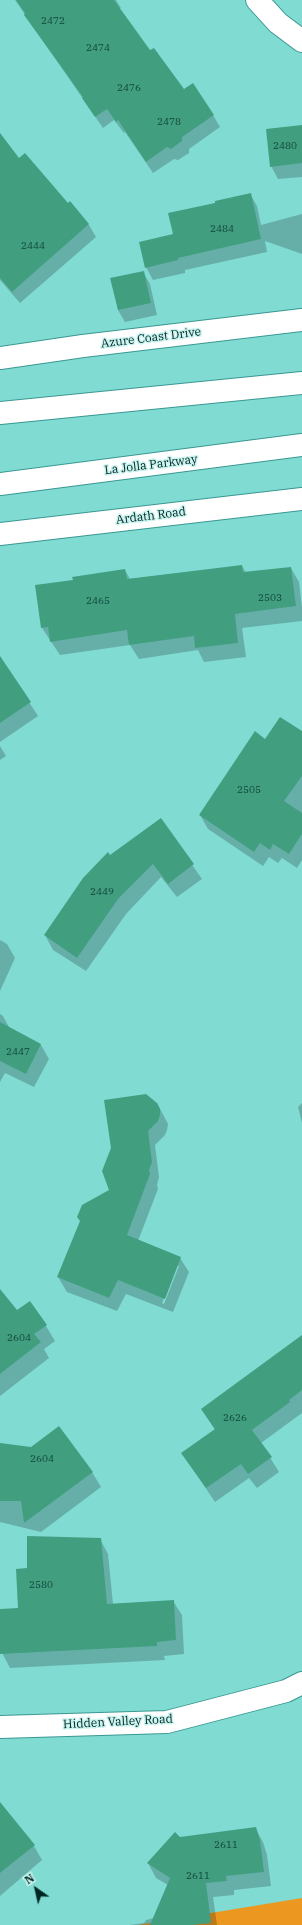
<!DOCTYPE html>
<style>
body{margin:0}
#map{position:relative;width:302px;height:1925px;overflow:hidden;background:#80dbd3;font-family:"IBM Plex Serif",serif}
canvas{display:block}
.north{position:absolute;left:16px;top:1869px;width:40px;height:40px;-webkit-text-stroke:3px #c9f3ee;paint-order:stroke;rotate:326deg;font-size:11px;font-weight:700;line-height:16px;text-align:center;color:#002623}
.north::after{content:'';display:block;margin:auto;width:14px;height:18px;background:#002623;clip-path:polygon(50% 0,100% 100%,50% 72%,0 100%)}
</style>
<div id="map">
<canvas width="302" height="1925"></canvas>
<div class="north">N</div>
</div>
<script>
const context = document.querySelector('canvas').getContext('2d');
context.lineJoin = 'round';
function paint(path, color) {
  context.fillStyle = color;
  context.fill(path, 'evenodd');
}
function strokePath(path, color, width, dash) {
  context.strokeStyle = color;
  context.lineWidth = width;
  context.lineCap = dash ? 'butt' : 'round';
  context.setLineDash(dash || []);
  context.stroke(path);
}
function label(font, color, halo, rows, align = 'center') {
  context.font = font + ' "IBM Plex Serif",serif';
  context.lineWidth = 3;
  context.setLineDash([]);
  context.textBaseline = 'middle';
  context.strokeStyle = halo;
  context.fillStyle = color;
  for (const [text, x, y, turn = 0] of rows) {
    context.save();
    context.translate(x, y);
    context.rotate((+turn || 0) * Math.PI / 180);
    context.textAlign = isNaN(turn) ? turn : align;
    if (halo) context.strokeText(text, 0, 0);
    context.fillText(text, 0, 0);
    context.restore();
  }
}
const green = new Path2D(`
 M 302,1898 L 302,1925 L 138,1925 Z`);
const shadow = new Path2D(`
 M 15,0 L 116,0 L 121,8 L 119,9 L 150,52 L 183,91 L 213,115 L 220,127 L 189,149 L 189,153 L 178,160 L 174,159 L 153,173 L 125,132 L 124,133 L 114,120 L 103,128 Z
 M 302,126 L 302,177 L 278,179 L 271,166 Z
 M 0,135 L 18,160 L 68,205 L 70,203 L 89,225 L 96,237 L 20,303 L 0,280 Z
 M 250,194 L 257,206 L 261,225 L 302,214 L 302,254 L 265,241 L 267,252 L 185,270 L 185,273 L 153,280 L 146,267 L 174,235 L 216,204 Z
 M 143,272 L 150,284 L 157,315 L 125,322 L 118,310 L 112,279 Z
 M 242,566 L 246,573 L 291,568 L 299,582 L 302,608 L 302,621 L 242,628 L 246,657 L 204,662 L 198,650 L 139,659 L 130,645 L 60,655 L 42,628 L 74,581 L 125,570 L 130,579 Z
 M 5,665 L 38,716 L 0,742 L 0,669 Z
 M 302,732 L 302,860 L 297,868 L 282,858 L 278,863 L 269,857 L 263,866 L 208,829 L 200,815 Z
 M 0,746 L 6,756 L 0,760 Z
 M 160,819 L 202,879 L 177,897 L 161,877 L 126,914 L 86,971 L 53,950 L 45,935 Z
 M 0,940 L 7,944 L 15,958 L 0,991 Z
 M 0,1014 L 3,1016 L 10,1029 L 41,1045 L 49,1059 L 34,1087 L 5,1073 L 0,1082 Z
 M 157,1103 L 168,1124 L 167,1130 L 165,1135 L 155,1145 L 159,1177 L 157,1185 L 158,1189 L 138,1241 L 180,1258 L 189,1272 L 173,1312 L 126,1294 L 117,1311 L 67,1292 L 58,1277 L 110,1190 ZM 177,1266 L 179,1266 L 164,1304 L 162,1303 Z
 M 302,1103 L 302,1123 L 298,1107 Z
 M 0,1299 L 17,1312 L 46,1326 L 55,1341 L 44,1349 L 49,1358 L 0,1396 Z
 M 302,1336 L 302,1413 L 261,1443 L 279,1472 L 257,1488 L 249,1478 L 215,1502 L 182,1453 L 215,1430 L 202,1410 Z
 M 0,1444 L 92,1472 L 101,1487 L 41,1532 L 0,1522 Z
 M 100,1539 L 108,1554 L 113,1604 L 173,1601 L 182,1615 L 184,1654 L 164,1656 L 165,1660 L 10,1668 L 0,1649 L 0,1610 L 19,1609 Z
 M 0,1811 L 34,1846 L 42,1860 L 0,1896 Z
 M 255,1828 L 263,1842 L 267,1855 L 271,1886 L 234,1890 L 234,1895 L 213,1897 L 217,1925 L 129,1925 L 144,1923 L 146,1920 L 154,1918 L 168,1885 L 156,1878 L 148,1863 L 180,1838 Z`);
const building = new Path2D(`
 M 16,0 L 114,0 L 150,50 L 154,48 L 184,89 L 193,83 L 214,115 L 182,137 L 182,141 L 171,149 L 167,147 L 146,162 L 118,120 L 116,122 L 107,109 L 95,117 L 82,98 L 83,97 L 24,15 L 25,13 Z
 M 302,125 L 302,163 L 270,167 L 266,129 Z
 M 0,133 L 19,158 L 25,153 L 68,203 L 70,201 L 89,224 L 12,292 L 0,278 Z
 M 251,193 L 261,239 L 178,258 L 178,260 L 145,268 L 139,242 L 173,234 L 168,213 L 215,203 L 215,201 Z
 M 144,271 L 151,303 L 118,310 L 110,278 Z
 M 242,565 L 243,572 L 291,567 L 296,606 L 235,614 L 238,643 L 195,648 L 194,636 L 129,645 L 127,630 L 50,642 L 48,627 L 41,628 L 35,585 L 73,580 L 72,577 L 125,569 L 127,579 Z
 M 0,656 L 31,702 L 0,723 Z
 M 280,717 L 302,731 L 302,776 L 284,801 L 302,813 L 302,834 L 289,854 L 273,844 L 270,850 L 260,843 L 254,852 L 199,815 L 255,731 L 265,739 Z
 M 161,818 L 194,864 L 168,884 L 153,864 L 118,899 L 77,958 L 44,935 L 83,878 L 108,852 L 110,855 Z
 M 0,1022 L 41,1044 L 26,1074 L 0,1061 Z
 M 146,1094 L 157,1103 L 160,1109 L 160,1115 L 158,1121 L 148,1131 L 152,1162 L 149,1170 L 150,1174 L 127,1235 L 181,1257 L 165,1299 L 118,1280 L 109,1298 L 57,1277 L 80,1221 L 77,1217 L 82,1205 L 109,1190 L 102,1171 L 111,1148 L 104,1100 Z
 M 0,1289 L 17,1310 L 30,1301 L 47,1325 L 34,1334 L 41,1342 L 0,1374 Z
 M 302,1335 L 302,1390 L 289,1400 L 290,1402 L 252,1430 L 272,1457 L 248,1474 L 241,1464 L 206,1488 L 181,1453 L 215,1429 L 201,1409 Z
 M 59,1426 L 93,1472 L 24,1523 L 21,1501 L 0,1501 L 0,1443 L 31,1447 Z
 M 27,1536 L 101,1538 L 107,1604 L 174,1600 L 176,1640 L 157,1642 L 157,1646 L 0,1654 L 0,1609 L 18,1608 L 16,1569 L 27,1568 Z
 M 0,1802 L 35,1845 L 0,1873 Z
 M 256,1827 L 260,1840 L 264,1872 L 226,1876 L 227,1881 L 206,1883 L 211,1923 L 192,1925 L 150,1925 L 170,1878 L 147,1863 L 175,1832 L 180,1837 Z`);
const street = new Path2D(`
 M 257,0 L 278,23 L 302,41
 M 0,534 L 302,499`);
const secondary = new Path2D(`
 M 0,358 L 83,346 L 302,320
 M 0,1727 L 167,1722 L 286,1691 L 302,1683`);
const highway = new Path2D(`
 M 0,413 L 302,383
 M 0,484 L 302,445`);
const numberNames = [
 ["2472",53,21],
 ["2474",98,48],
 ["2476",129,88],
 ["2478",169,122],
 ["2480",285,146],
 ["2484",222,229],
 ["2444",33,246],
 ["2503",270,598],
 ["2465",98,601],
 ["2505",249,790],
 ["2449",102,892],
 ["2447",18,1052],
 ["2604",19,1338],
 ["2626",235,1418],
 ["2604",42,1459],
 ["2580",41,1585],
 ["2611",226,1845],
 ["2611",198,1876]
];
const streetNames = [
 ["Azure Coast Drive",151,338,-7],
 ["La Jolla Parkway",151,465,-7],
 ["Ardath Road",151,516,-7],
 ["Hidden Valley Road",118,1722,-3]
];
paint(green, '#eb9720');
paint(shadow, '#0003');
paint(building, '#419f80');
strokePath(street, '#399891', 24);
strokePath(secondary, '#399891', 24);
strokePath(highway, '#399891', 24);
strokePath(street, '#fff', 22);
strokePath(secondary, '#fff', 22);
strokePath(highway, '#fff', 22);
label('10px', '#10443a', null, numberNames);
label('12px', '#002623', '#c9f3ee', streetNames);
</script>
